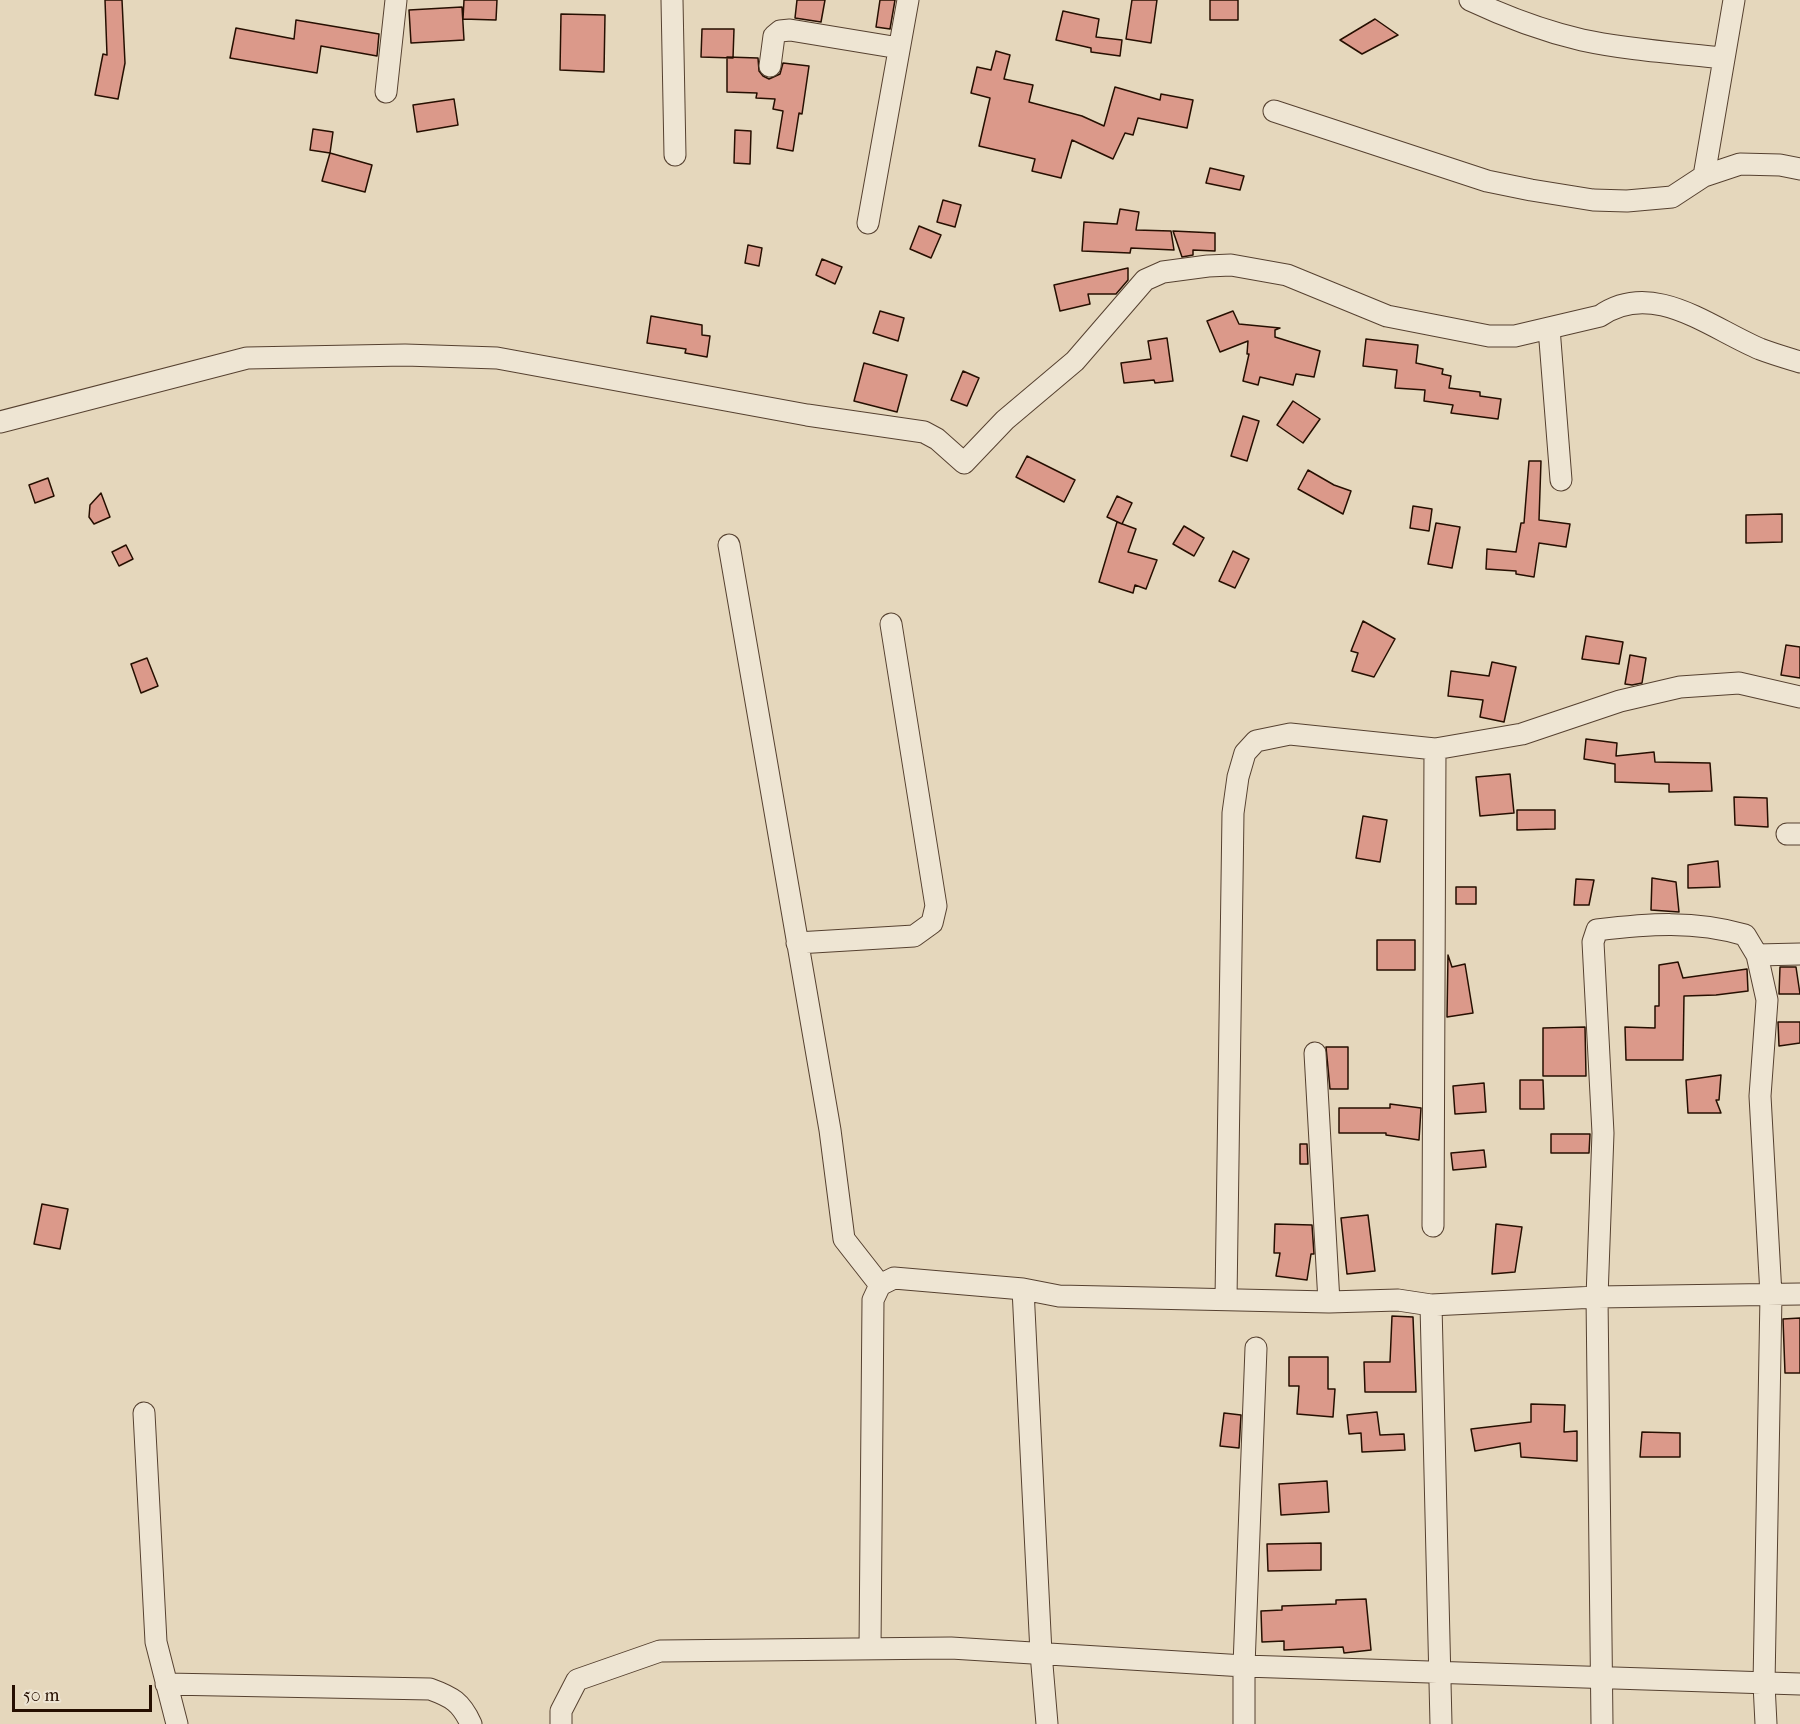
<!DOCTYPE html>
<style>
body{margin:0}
#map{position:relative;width:1800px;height:1724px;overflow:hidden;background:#e5d7bc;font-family:"IM FELL French Canon",serif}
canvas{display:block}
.scale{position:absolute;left:12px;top:1685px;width:140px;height:27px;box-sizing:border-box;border:3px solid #260f01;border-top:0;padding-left:8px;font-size:18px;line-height:21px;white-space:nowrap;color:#260f01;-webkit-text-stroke:4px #eee5d3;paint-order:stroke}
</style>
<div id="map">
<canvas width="1800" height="1724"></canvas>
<div class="scale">50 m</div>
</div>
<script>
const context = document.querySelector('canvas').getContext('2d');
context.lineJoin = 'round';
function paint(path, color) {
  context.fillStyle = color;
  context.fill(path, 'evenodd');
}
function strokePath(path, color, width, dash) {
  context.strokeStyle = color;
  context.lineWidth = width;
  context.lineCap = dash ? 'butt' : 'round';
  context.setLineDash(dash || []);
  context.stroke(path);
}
const building = new Path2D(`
 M 105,0 L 122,0 L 125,63 L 118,99 L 95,95 L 103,54 L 107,55 Z
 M 464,0 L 497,0 L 496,20 L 463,19 Z
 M 797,0 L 825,0 L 821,22 L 795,18 Z
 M 880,0 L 895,0 L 890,29 L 876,27 Z
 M 1132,0 L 1157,0 L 1151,43 L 1126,39 Z
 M 1210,0 L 1238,0 L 1238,20 L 1210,20 Z
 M 462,7 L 464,40 L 411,43 L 409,10 Z
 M 1063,11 L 1099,19 L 1096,37 L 1122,40 L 1120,56 L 1091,52 L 1091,48 L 1056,40 Z
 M 561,14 L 605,15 L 604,72 L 560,70 Z
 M 1375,19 L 1398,35 L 1362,54 L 1340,40 Z
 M 296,20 L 379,34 L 377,56 L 321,46 L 317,73 L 230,58 L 236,28 L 294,39 Z
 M 702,29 L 734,29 L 733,58 L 701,57 Z
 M 996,51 L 1010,55 L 1004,79 L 1033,85 L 1029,102 L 1082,116 L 1104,126 L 1115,87 L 1160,100 L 1161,94 L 1193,100 L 1187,128 L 1138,118 L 1133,135 L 1125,133 L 1113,159 L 1072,140 L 1061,178 L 1032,171 L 1035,159 L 979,146 L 990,98 L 971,93 L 977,67 L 991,70 Z
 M 727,57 L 758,58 L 759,71 L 763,76 L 769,79 L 780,74 L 783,63 L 809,66 L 802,114 L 799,113 L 793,151 L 777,148 L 783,111 L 773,109 L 775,99 L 756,98 L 757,93 L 727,92 Z
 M 454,99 L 458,125 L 417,132 L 413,105 Z
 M 313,129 L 333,132 L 330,153 L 310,150 Z
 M 735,130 L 751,131 L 750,164 L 734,163 Z
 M 330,153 L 372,165 L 365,192 L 322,181 Z
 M 1210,168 L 1244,176 L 1240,190 L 1206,183 Z
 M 943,200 L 961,205 L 955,227 L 937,222 Z
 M 1120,209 L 1139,212 L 1136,230 L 1171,231 L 1174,250 L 1131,248 L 1130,253 L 1082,251 L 1084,222 L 1117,224 Z
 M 919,226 L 941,235 L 931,258 L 910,249 Z
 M 1173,231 L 1215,233 L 1215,251 L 1193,250 L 1193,255 L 1182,257 Z
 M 748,245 L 762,248 L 759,266 L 745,263 Z
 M 822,259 L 842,267 L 835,284 L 816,275 Z
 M 1128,268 L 1128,280 L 1116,294 L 1088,294 L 1090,304 L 1060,311 L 1054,285 Z
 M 880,311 L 904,318 L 898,341 L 873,333 Z
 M 1233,311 L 1239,324 L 1280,328 L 1275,330 L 1275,337 L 1320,351 L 1314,377 L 1296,374 L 1293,385 L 1260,377 L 1258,385 L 1243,381 L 1249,354 L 1247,354 L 1248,341 L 1220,352 L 1207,321 Z
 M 651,316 L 702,325 L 702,335 L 710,336 L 707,357 L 685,353 L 686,349 L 647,343 Z
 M 1167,338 L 1173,381 L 1155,383 L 1154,380 L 1124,383 L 1121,363 L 1151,359 L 1148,341 Z
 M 1366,339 L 1418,345 L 1416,363 L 1443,369 L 1442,374 L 1451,376 L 1449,388 L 1480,392 L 1480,396 L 1501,399 L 1498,419 L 1451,413 L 1453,405 L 1424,401 L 1425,390 L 1395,388 L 1397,370 L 1363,366 Z
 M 864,363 L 907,375 L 897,412 L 854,401 Z
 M 963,371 L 979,378 L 967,406 L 951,400 Z
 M 1293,401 L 1320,419 L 1303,443 L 1277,425 Z
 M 1243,416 L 1259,421 L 1247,461 L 1231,456 Z
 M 1027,456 L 1075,480 L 1064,502 L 1016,477 Z
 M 1529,461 L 1541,461 L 1539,520 L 1570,524 L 1566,547 L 1539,543 L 1534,577 L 1516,574 L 1516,571 L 1486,569 L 1487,549 L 1516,552 L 1521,523 L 1524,523 Z
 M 1308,470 L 1334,485 L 1351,491 L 1343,514 L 1298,489 Z
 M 48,478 L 54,496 L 35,503 L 29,485 Z
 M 101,493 L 110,517 L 94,524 L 89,517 L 90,505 Z
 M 1117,496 L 1132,503 L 1122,524 L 1107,517 Z
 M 1413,506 L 1432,509 L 1429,531 L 1410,528 Z
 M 1782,514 L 1782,542 L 1746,543 L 1746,515 Z
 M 1117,522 L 1136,529 L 1128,552 L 1157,560 L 1146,589 L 1135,585 L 1133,593 L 1099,582 Z
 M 1436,523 L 1460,527 L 1452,568 L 1428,564 Z
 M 1184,526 L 1204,538 L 1194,556 L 1173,544 Z
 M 126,545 L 133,559 L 119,566 L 112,552 Z
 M 1233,551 L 1249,559 L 1235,588 L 1219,581 Z
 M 1363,621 L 1395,639 L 1374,677 L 1352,671 L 1358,653 L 1351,651 Z
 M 1586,636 L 1623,642 L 1619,664 L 1582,659 Z
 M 1786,645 L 1800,647 L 1800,678 L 1781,675 Z
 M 1630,655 L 1646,658 L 1642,683 L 1632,685 L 1625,684 Z
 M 147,658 L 158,686 L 141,693 L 131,664 Z
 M 1492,662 L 1516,667 L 1504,722 L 1480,717 L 1483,700 L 1448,696 L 1451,671 L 1489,676 Z
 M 1586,739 L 1617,743 L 1616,756 L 1654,752 L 1655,762 L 1710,763 L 1712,791 L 1669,792 L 1669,784 L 1615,782 L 1615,764 L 1584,759 Z
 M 1510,774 L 1514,813 L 1480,816 L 1476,777 Z
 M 1734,797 L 1767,798 L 1768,827 L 1735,825 Z
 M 1517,810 L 1555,810 L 1555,829 L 1517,830 Z
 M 1363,816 L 1387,820 L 1380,862 L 1356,858 Z
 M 1718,861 L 1720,887 L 1688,888 L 1688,865 Z
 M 1652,878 L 1676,882 L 1679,912 L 1651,910 Z
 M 1576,879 L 1594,880 L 1589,905 L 1574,905 Z
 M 1456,887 L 1476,887 L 1476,904 L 1456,904 Z
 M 1377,940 L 1415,940 L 1415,970 L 1377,970 Z
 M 1448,955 L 1452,967 L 1465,964 L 1473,1013 L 1447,1017 Z
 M 1678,962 L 1683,978 L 1747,969 L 1748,991 L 1716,995 L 1684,996 L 1683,1060 L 1626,1060 L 1625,1027 L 1655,1028 L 1655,1006 L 1659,1006 L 1659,965 Z
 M 1780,967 L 1796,967 L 1800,994 L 1779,994 Z
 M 1778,1022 L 1800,1022 L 1800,1043 L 1779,1046 Z
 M 1585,1027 L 1586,1076 L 1543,1076 L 1543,1028 Z
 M 1326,1047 L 1348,1047 L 1348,1089 L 1330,1089 Z
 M 1721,1075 L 1719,1100 L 1716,1100 L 1721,1113 L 1688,1113 L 1686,1080 Z
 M 1520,1080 L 1543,1080 L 1544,1109 L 1520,1109 Z
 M 1484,1083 L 1486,1112 L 1455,1114 L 1453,1086 Z
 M 1390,1104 L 1421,1108 L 1419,1140 L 1386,1135 L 1386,1133 L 1339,1133 L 1339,1108 L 1390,1108 Z
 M 1551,1134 L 1590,1134 L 1589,1153 L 1551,1153 Z
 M 1300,1144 L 1307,1144 L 1308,1164 L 1300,1164 Z
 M 1484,1150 L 1486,1167 L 1453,1170 L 1451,1153 Z
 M 42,1204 L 68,1209 L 60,1249 L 34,1244 Z
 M 1368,1215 L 1375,1271 L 1347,1274 L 1341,1218 Z
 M 1275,1224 L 1312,1225 L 1314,1254 L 1311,1254 L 1307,1280 L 1276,1276 L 1280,1253 L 1274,1253 Z
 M 1496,1224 L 1522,1227 L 1515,1272 L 1492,1274 Z
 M 1392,1316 L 1413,1317 L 1416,1392 L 1365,1392 L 1364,1362 L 1390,1362 Z
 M 1800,1318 L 1800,1373 L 1785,1373 L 1783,1319 Z
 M 1289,1357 L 1328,1357 L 1328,1389 L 1335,1389 L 1333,1417 L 1297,1414 L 1299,1386 L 1289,1386 Z
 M 1531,1404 L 1565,1405 L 1564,1432 L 1577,1431 L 1577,1461 L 1521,1457 L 1520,1443 L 1475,1451 L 1471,1429 L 1531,1422 Z
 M 1377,1412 L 1380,1435 L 1404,1434 L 1405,1450 L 1362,1452 L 1361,1433 L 1349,1434 L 1347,1415 Z
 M 1224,1413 L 1241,1415 L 1239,1448 L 1220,1446 Z
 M 1642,1432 L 1680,1433 L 1680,1457 L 1640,1457 Z
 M 1327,1481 L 1329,1512 L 1281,1515 L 1279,1484 Z
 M 1321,1543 L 1321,1570 L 1268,1571 L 1267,1544 Z
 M 1366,1599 L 1371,1650 L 1344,1653 L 1343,1647 L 1284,1650 L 1284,1641 L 1262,1642 L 1261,1611 L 1282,1610 L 1282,1606 L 1336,1604 L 1336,1600 Z`);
const minor = new Path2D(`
 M 672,0 L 675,155
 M 1470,0 C 1506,17 1544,31 1582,40 C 1628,50 1677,53 1723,58
 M 770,66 L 774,36 L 780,31 L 790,30 L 899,48
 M 386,92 L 396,0
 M 1274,111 L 1487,181 L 1531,190 L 1593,200 L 1627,201 L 1672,197 L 1704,176 L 1740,164 L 1780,165 L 1800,169
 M 1704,176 L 1734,0
 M 868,223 L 908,0
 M 1549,328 L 1561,480
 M 0,422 L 247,358 L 405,355 L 497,358 L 807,415 L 924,432 L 937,439 L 964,463 L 1005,420 L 1075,361 L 1145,280 L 1163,272 L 1208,266 L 1231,265 L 1287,275 L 1387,316 L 1489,336 L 1515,336 L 1600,316 C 1653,279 1710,328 1760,349 C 1773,354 1787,358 1800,362
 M 729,545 L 830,1130 L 844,1239 L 880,1285
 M 1787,834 L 1800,834
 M 797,943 L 914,936 L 932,923 L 936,906 L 891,624
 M 1757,955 L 1800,954
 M 1315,1053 L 1329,1302
 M 1433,1226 L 1435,749
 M 1023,1289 L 1041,1653 L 1047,1724
 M 1226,1299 L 1233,813 L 1238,777 L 1245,753 L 1256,741 L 1290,734 L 1435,749 L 1522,734 L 1620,701 L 1680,687 L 1739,683 L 1800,697
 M 1431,1305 L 1441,1724
 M 144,1413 L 156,1642 L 177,1724
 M 870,1648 L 873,1300 L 880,1285 L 894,1278 L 1023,1289 L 1059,1296 L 1329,1302 L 1398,1300 L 1431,1305 L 1597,1297 L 1800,1294
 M 166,1684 L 430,1689 C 452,1697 461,1702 471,1724
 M 561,1724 L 561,1711 L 577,1680 L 660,1651 L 951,1648 L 1244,1666 L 1800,1684
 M 1244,1724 L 1244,1666 L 1256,1348
 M 1602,1724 L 1597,1297 L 1603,1133 L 1593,942 L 1597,930 C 1648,924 1694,920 1745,935 L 1757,955 L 1767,1000 L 1760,1096 L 1771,1295 L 1764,1684 L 1766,1724`);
paint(building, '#db998a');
strokePath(building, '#260f01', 1.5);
strokePath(minor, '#564130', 23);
strokePath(minor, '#eee5d3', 21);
</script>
